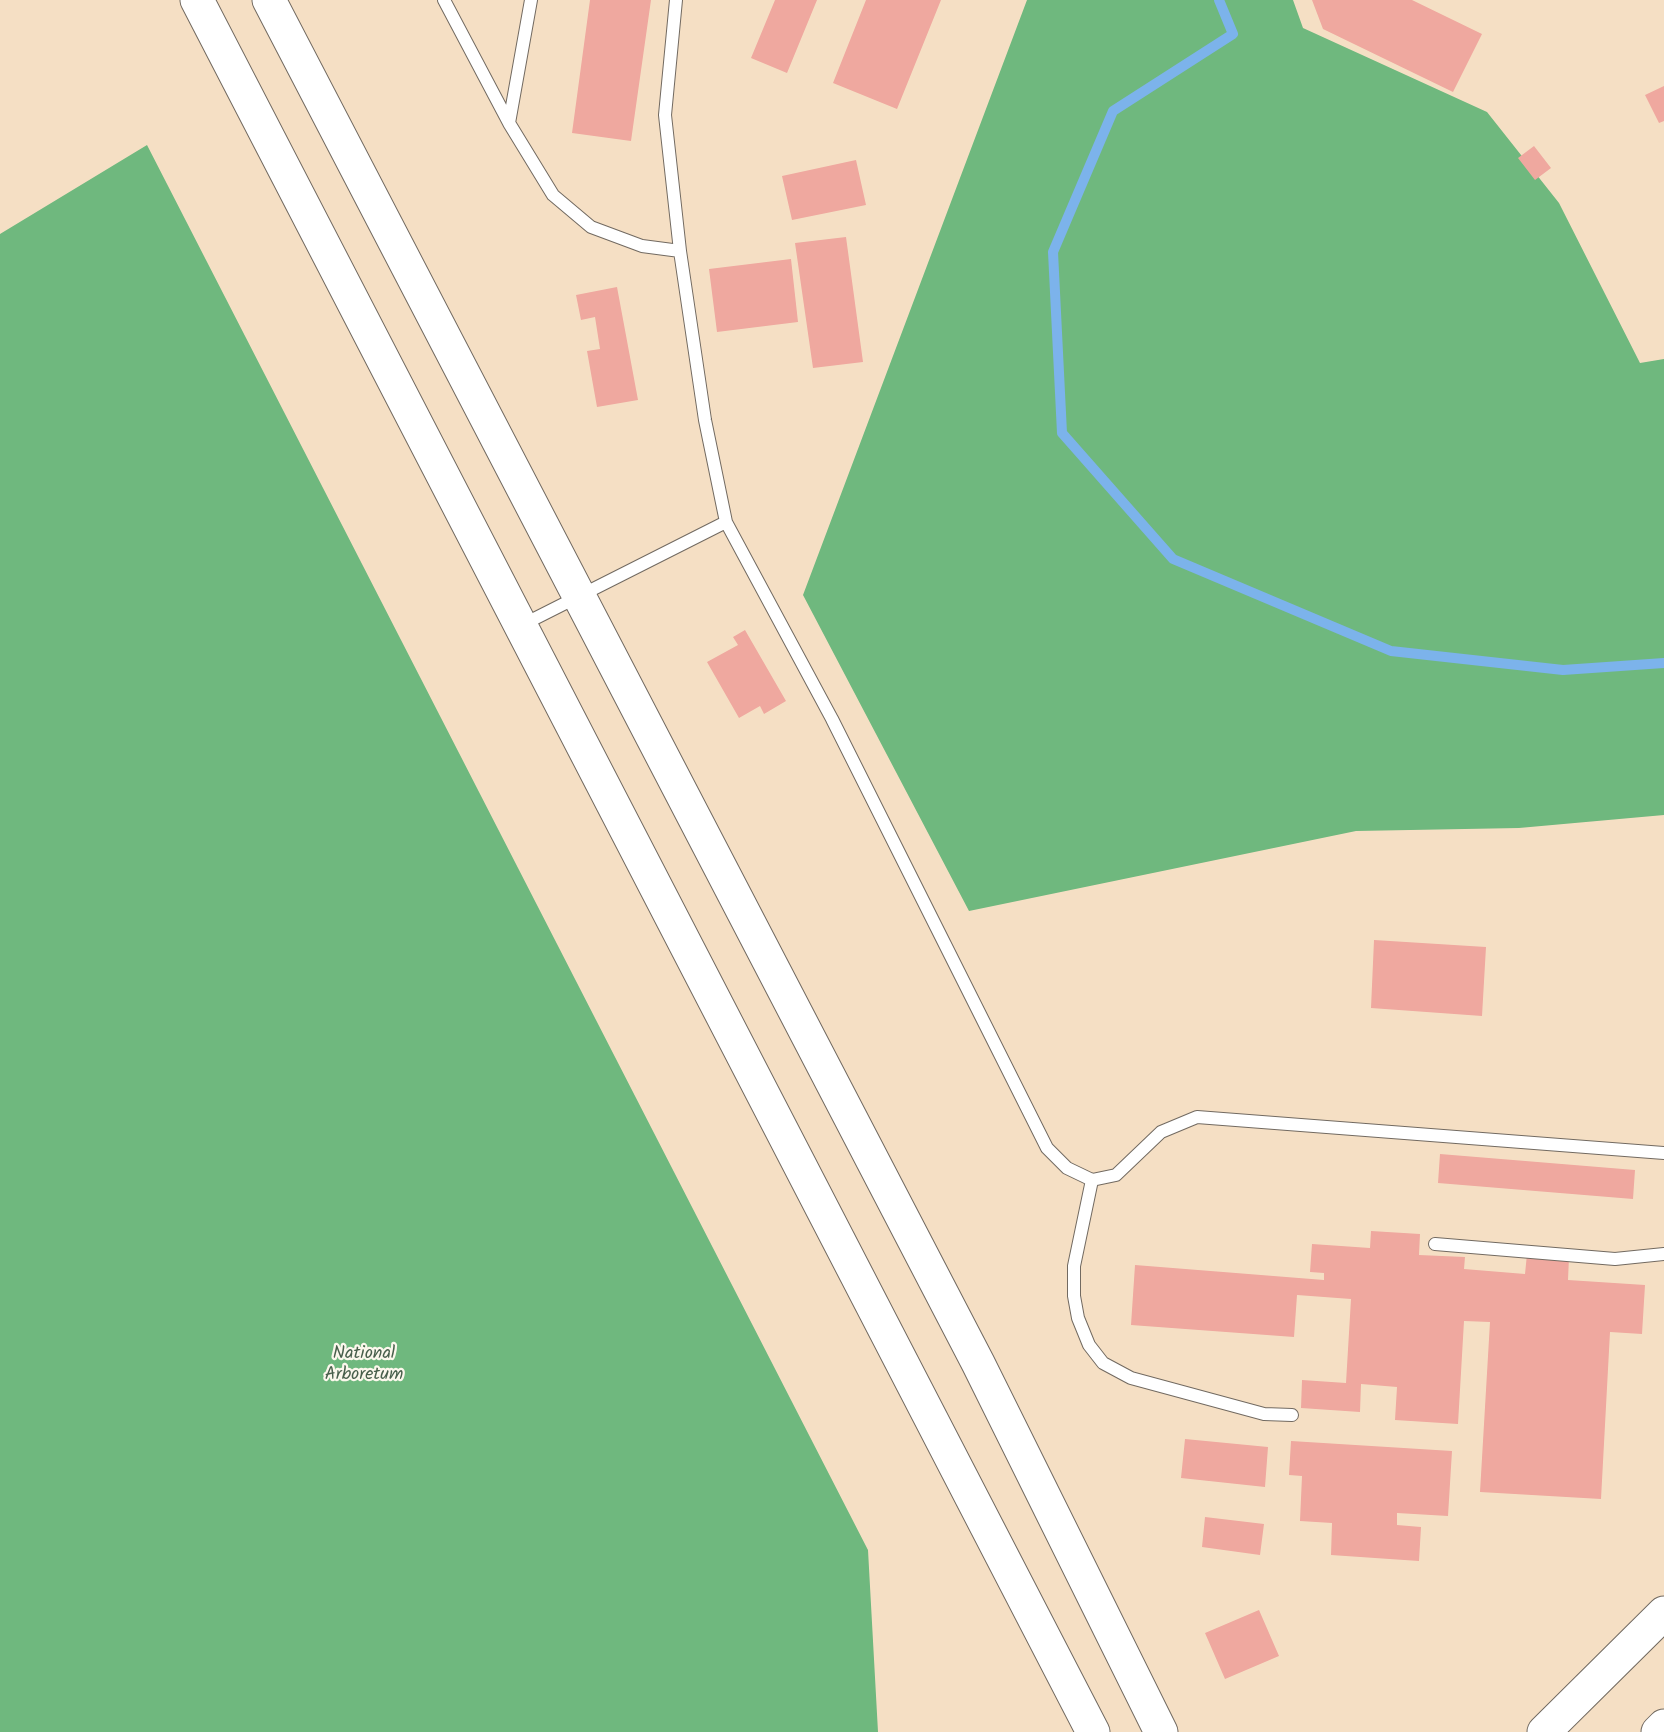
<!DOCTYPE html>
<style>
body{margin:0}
canvas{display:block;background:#f5dfc4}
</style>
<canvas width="1664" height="1732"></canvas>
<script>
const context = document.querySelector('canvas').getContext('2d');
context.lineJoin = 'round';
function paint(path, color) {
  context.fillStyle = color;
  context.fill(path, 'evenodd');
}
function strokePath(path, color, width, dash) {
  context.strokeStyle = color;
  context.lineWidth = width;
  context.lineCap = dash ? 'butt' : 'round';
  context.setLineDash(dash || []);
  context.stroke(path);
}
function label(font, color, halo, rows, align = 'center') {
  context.font = font + ' Kalam,sans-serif';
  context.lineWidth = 4.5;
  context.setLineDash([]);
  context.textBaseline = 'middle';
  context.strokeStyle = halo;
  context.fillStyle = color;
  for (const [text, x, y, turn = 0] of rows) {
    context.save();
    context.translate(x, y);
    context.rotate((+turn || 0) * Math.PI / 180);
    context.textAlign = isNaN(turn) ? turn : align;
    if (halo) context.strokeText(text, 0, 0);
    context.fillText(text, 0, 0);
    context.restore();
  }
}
const forest = new Path2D(`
 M 1027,0 L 1293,0 L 1303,28 L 1487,112 L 1559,203 L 1640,363 L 1664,359 L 1664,815 L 1519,828 L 1356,831 L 969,911 L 803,595 Z
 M 147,145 L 868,1550 L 878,1732 L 0,1732 L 0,234 Z`);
const stream = new Path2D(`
 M 1219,0 L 1233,34 L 1113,111 L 1053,252 L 1062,433 L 1173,559 L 1391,651 L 1563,670 L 1664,663`);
const building = new Path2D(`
 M 590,0 L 651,0 L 631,141 L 572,133 Z
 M 775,0 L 817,0 L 787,73 L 751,58 Z
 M 866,0 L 941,0 L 897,109 L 833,83 Z
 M 1312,0 L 1412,0 L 1482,34 L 1453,92 L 1323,29 Z
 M 1664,86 L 1664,121 L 1659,123 L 1645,95 Z
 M 1534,146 L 1551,168 L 1535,180 L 1518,158 Z
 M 856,160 L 866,205 L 792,220 L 782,176 Z
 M 846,237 L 863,362 L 813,368 L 795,243 Z
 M 791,259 L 798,322 L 717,332 L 709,269 Z
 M 617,287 L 638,400 L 597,407 L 587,351 L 600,349 L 595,317 L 581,320 L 576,295 Z
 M 745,630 L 786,701 L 764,714 L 760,706 L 739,718 L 707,662 L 738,645 L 733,637 Z
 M 1374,940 L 1486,947 L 1482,1016 L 1371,1008 Z
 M 1440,1154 L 1635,1170 L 1633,1199 L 1438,1183 Z
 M 1371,1231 L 1420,1234 L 1419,1255 L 1465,1257 L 1464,1269 L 1525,1274 L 1527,1254 L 1569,1257 L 1568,1280 L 1645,1285 L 1642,1334 L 1610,1332 L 1601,1499 L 1480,1492 L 1490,1322 L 1464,1321 L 1458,1424 L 1395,1420 L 1397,1387 L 1361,1384 L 1360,1412 L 1301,1408 L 1302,1380 L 1346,1383 L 1351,1299 L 1297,1295 L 1294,1337 L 1131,1325 L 1135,1265 L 1324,1280 L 1324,1273 L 1310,1272 L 1312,1244 L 1370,1248 Z
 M 1185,1439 L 1268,1447 L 1265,1487 L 1181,1478 Z
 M 1291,1441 L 1452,1451 L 1448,1516 L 1397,1513 L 1397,1525 L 1421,1527 L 1419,1561 L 1331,1555 L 1332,1523 L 1300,1521 L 1302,1476 L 1289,1475 Z
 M 1205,1517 L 1264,1524 L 1260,1555 L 1202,1547 Z
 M 1259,1610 L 1279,1656 L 1225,1679 L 1205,1633 Z`);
const service = new Path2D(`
 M 444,0 L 509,123 L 553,195 L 591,227 L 642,246 L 680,251
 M 676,0 L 665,115 L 680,251 L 705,420 L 726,522 L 832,719 L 1047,1148 L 1067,1168 L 1092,1180 L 1116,1175 L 1161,1132 L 1197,1117 L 1664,1153
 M 509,123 L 531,0
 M 522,625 L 726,522
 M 1092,1180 L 1074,1266 L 1074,1296 L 1078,1318 L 1089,1345 L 1103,1363 L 1131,1378 L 1264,1414 L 1292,1415
 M 1435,1244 L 1615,1259 L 1664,1254`);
const secondary = new Path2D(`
 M 197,0 L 1093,1732
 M 269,0 L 978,1363 L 1161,1732`);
const primary = new Path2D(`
 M 1544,1732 L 1664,1613
 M 1658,1732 L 1664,1726`);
const parkNames = [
 ["National",364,1355],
 ["Arboretum",364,1376]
];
paint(forest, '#6fb87e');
strokePath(stream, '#7cb3eb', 10);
paint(building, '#efa89f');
strokePath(service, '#726a61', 14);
strokePath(secondary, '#726a61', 35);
strokePath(primary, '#726a61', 35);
strokePath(service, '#fff', 12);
strokePath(secondary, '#fff', 33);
strokePath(primary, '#fff', 33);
label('18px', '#485f4b', '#fbf7ec', parkNames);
</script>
